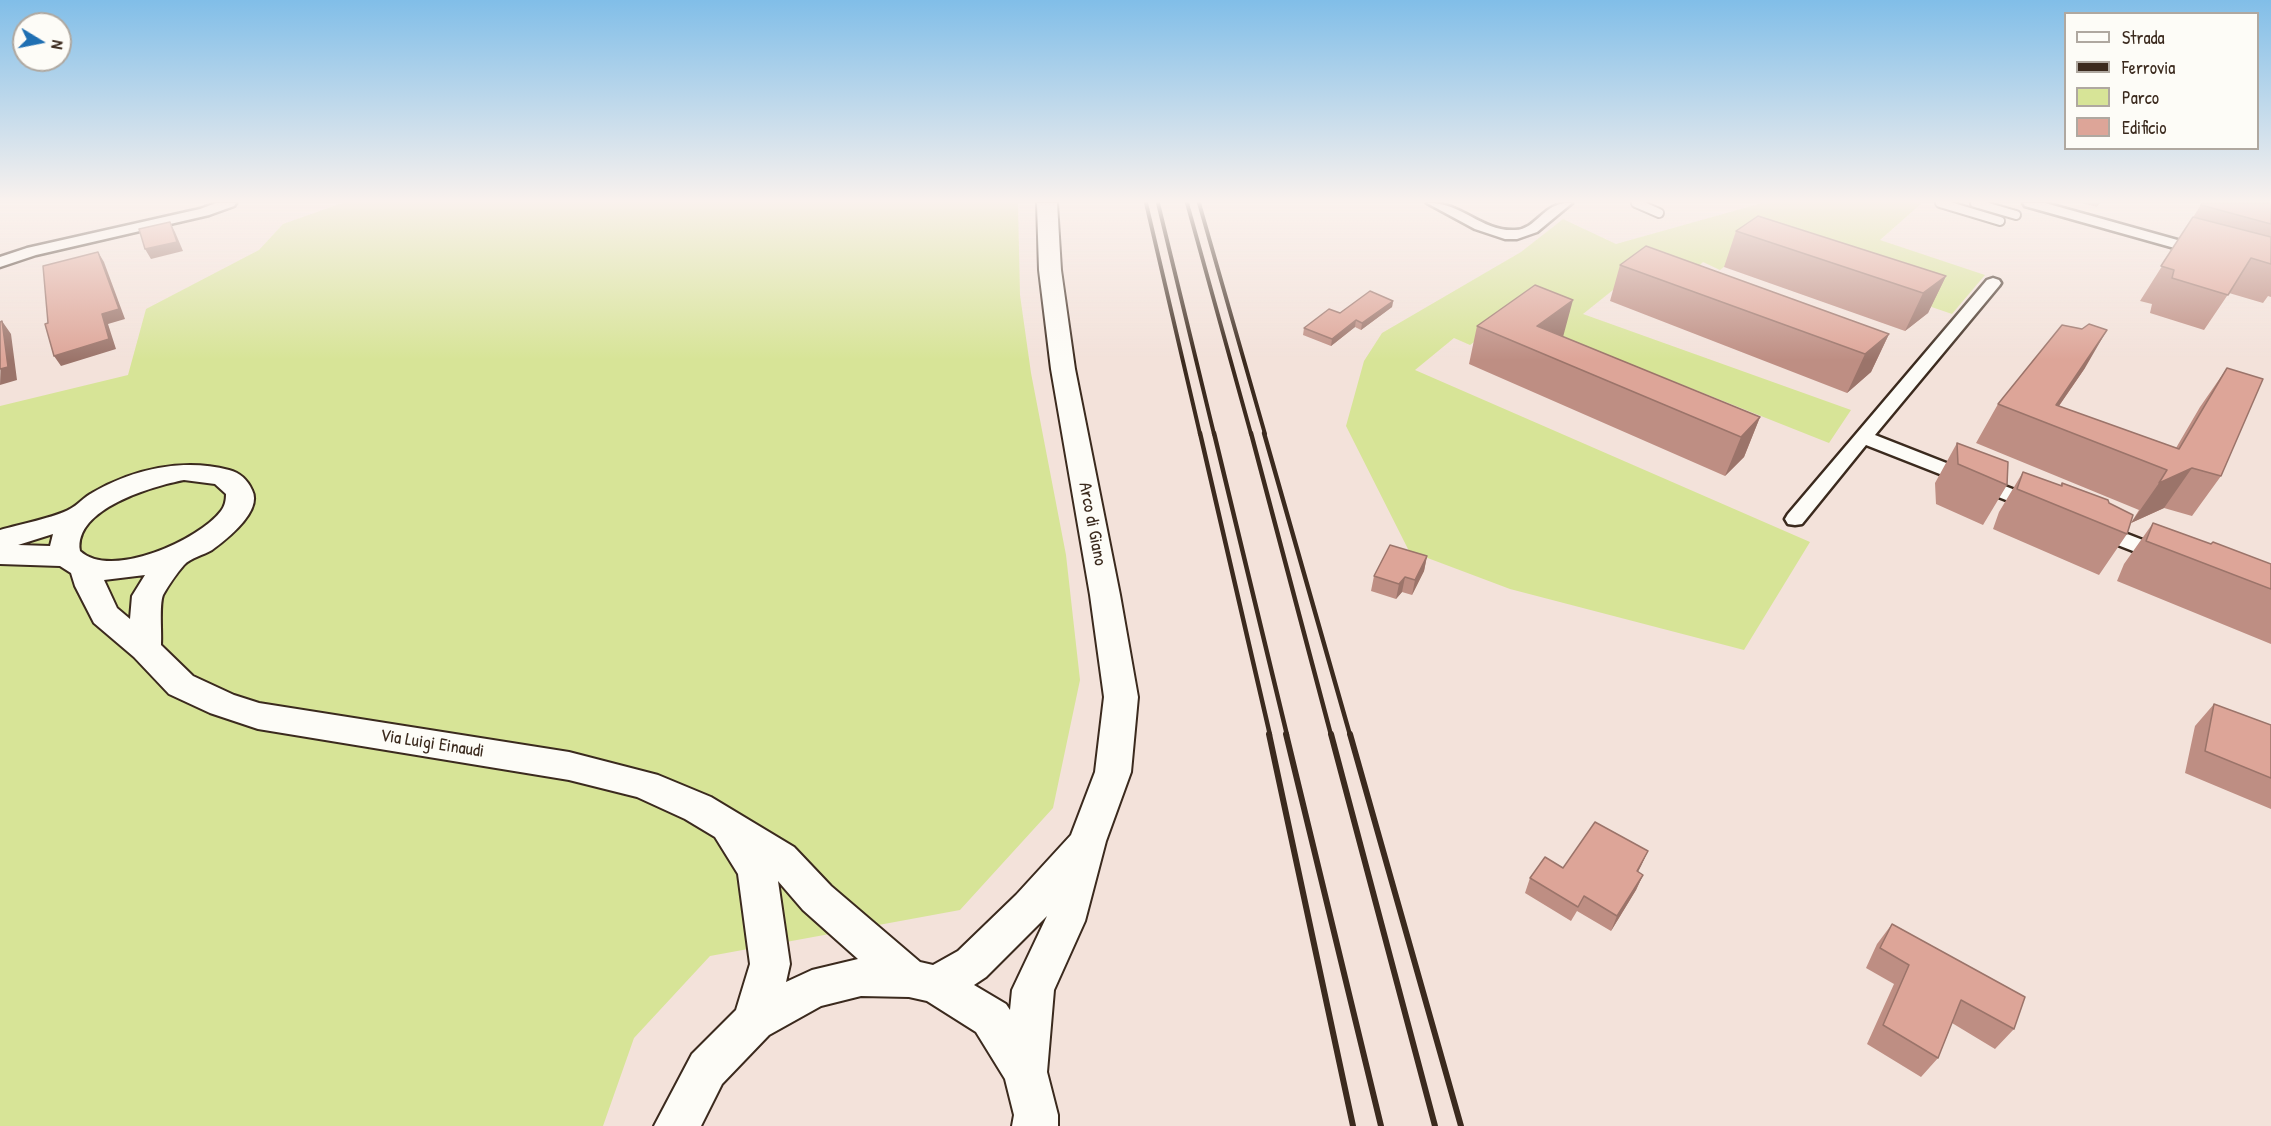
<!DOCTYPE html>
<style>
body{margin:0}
#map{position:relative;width:2271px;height:1126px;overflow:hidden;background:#f3e2da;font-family:"Patrick Hand",sans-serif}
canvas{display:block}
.legend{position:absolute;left:2064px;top:12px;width:195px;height:138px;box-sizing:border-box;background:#fdfcf7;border:2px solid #afa8a0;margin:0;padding:8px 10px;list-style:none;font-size:18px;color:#3b2a1e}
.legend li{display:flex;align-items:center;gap:12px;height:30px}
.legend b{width:30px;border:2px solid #afa8a0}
.north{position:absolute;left:12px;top:12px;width:60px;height:60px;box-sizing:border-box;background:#fdfcf7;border:2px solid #afa8a0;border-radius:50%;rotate:100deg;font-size:16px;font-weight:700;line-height:24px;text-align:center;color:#3b2a1e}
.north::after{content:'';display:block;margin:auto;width:21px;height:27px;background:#1f6fb2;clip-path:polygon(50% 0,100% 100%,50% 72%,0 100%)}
</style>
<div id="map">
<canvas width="2271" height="1126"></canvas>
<ul class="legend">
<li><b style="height:8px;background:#fdfcf7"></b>Strada</li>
<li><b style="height:8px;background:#3b2a1e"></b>Ferrovia</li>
<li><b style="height:16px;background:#d7e497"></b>Parco</li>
<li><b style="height:16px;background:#dda598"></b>Edificio</li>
</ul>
<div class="north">N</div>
</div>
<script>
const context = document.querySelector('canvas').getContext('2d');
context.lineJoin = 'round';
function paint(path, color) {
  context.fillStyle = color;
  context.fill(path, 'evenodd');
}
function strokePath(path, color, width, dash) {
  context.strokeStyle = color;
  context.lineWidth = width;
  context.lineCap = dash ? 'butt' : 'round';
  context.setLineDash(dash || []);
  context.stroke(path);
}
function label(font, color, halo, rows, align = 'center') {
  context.font = font + ' "Patrick Hand",sans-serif';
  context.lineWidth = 5;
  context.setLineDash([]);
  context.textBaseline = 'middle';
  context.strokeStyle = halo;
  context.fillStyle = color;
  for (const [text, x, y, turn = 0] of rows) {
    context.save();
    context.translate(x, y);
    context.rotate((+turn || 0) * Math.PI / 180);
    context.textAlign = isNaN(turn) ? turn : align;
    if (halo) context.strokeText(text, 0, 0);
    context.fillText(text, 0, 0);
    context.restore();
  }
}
const green = new Path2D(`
 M 342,203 L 1018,203 L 1020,295 L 1031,373 L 1066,555 L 1080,680 L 1053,808 L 960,910 L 710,956 L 634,1038 L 603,1126 L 0,1126 L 0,406 L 128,375 L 146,309 L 259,250 L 283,224 Z
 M 1762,203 L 1922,203 L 1880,240 L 1985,275 L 1952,314 L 1751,245 L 1720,270 L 1703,262 L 1684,281 L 1643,266 L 1583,314 L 1851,410 L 1829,443 L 1509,316 L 1470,345 L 1454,338 L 1415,370 L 1810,542 L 1744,650 L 1510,589 L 1409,551 L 1346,426 L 1364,361 L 1382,333 L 1521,252 L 1563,219 L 1616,244 Z`);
const lane = new Path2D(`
 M 1636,203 L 1659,213
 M 1940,203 L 2000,221
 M 1975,203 L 2016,215`);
const street = new Path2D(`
 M 216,203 L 236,203 L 234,206 L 209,215 L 36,255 L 0,267 L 0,257 L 27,248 L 200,209 Z
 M 1427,203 C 1460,201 1482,232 1515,230 C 1538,229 1543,201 1572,203 L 1537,232 L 1517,239 L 1505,239 L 1475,229 Z
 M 2023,203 L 2045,203 L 2206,248 L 2209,251 L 2201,256 L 2196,254 L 2025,206 Z
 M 1993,278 L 1999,280 L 2001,283 L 1999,286 L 1875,435 L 2043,501 L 2046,505 L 2043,509 L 2036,511 L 2029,509 L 1866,445 L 1802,524 L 1795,525 L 1788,524 L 1785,519 L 1788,514 L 1987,280 Z
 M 2099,523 L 2171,551 L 2174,556 L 2171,561 L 2164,563 L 2092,535 L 2089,530 L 2092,525 Z`);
const secondary = new Path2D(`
 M 1037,203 L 1057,203 L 1061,270 L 1075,369 L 1120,595 L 1138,697 L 1131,772 L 1106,841 L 1085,921 L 1054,990 L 1047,1072 L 1058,1115 L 1058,1126 L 1012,1126 L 1014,1115 L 1005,1079 L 976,1032 L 927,1001 L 909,997 L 861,996 L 821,1006 L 769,1035 L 722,1084 L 701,1126 L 654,1126 L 692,1054 L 736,1010 L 750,964 L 738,874 L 715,837 L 685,819 L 637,797 L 569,780 L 258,729 L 210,713 L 169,694 L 134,657 L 94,623 L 75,586 L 71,573 L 60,566 L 0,564 L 0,530 C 17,525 57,517 70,509 C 78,505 84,497 92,493 C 133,469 183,458 229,470 C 240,473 247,479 252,490 C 263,511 227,539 212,550 C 204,555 190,558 184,565 C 177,573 168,586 163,595 C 159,605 162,633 161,645 L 193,676 L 234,695 L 259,703 L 569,752 L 658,775 L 711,797 L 794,847 L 831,886 L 920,962 L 933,965 L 958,951 L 1016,895 L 1071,835 L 1095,772 L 1104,697 L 1090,595 L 1051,369 L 1039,270 ZM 184,480 L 215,484 L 226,494 C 226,500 225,506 221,511 C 199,540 111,580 80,551 C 73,509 153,486 184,480 ZM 53,534 L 50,546 L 18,545 ZM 145,575 L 132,596 L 130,619 L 117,608 L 104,580 ZM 778,881 L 803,910 L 858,959 L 812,970 L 786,982 L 790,964 ZM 1047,916 L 1012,990 L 1010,1010 L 1006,1004 L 974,985 L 986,977 Z`);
const railFar2 = new Path2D(`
 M 1146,203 L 1200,434
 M 1158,203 L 1214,434
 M 1187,203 L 1251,434
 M 1199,203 L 1265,434`);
const railFar1 = new Path2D(`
 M 1200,433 L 1270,735
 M 1214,433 L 1287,735
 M 1251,433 L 1331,735
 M 1264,433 L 1350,735`);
const rail = new Path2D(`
 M 1269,734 L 1353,1126
 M 1286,734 L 1381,1126
 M 1331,734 L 1435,1126
 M 1350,734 L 1461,1126`);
const wall = new Path2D(`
 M 2081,203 L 2100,203 L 2097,207 Z
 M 2202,203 L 2271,203 L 2271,297 L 2268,296 L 2263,303 L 2229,293 L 2204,330 L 2150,313 L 2152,304 L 2140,301 Z
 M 1736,231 L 1946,276 L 1928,313 L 1905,331 L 1724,267 Z
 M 1620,265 L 1889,334 L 1871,372 L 1847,393 L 1610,301 Z
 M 1393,301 L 1392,307 L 1361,330 L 1355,327 L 1331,346 L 1303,335 L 1304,328 L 1340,313 Z
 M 1477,326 L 1563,337 L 1760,417 L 1744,457 L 1725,476 L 1469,364 Z
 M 2085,368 L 2059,406 L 2176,448 L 2200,407 L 2227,368 L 2221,476 L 2192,516 L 2164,508 L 2131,523 L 2139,510 L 1976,443 L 1998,404 Z
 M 1957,443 L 2007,485 L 1983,525 L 1936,504 L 1935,483 Z
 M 2023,472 L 2060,486 L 2062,483 L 2109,503 L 2127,534 L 2099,575 L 1993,529 L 1999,512 Z
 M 2153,523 L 2211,544 L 2271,564 L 2271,644 L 2117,581 L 2124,564 Z
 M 1427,556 L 1424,571 L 1412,595 L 1402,592 L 1396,599 L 1371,591 L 1374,576 Z
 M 2214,704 L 2271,725 L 2271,809 L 2185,773 L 2195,726 Z
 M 1648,851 L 1638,872 L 1643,875 L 1636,890 L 1611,931 L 1577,911 L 1571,921 L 1525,893 L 1530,878 L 1563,868 Z
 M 1892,924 L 2014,1029 L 1995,1049 L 1952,1023 L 1938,1058 L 1921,1077 L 1867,1044 L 1894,984 L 1866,968 L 1877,944 Z`);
const shadedWall = new Path2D(`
 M 170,222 L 175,232 L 183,251 L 151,259 L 145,249 Z
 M 98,252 L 104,262 L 125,319 L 108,324 L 116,349 L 61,366 L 54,356 Z
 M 1946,276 L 1928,313 L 1905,331 L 1923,293 Z
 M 1573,300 L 1563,337 L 1537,326 Z
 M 1393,301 L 1392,307 L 1361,330 L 1362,323 Z
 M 1356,320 L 1355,327 L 1331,346 L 1332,339 Z
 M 2,321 L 11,334 L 17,380 L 0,385 Z
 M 2107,330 L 2085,368 L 2047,423 L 2056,405 Z
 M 1889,334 L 1871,372 L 1847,393 L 1865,354 Z
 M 1760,417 L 1744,457 L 1725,476 L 1741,437 Z
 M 2192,468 L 2164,508 L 2131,523 L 2159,483 Z
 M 1427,556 L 1424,571 L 1412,595 L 1415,580 Z
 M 1405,577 L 1402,592 L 1396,599 L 1399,584 Z
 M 1648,851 L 1641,866 L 1630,886 L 1637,871 Z
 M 1643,875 L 1636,890 L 1611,931 L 1617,916 Z`);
const building = new Path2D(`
 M 2202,203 L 2271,203 L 2271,224 L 2201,205 Z
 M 1758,216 L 1946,276 L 1923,293 L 1736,231 Z
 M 2193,217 L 2271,237 L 2271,264 L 2251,258 L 2228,295 L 2172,278 L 2174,270 L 2161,266 Z
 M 170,222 L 177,242 L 145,249 L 139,229 Z
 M 1646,246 L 1889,334 L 1865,354 L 1620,265 Z
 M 98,252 L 119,309 L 102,314 L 109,339 L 54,356 L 45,324 L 48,323 L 43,266 Z
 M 1535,285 L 1573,300 L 1537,326 L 1760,417 L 1741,437 L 1477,326 Z
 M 1370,291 L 1393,301 L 1362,323 L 1356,320 L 1332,339 L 1304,328 L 1329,309 L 1340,313 Z
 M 2,321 L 8,367 L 0,369 L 0,322 Z
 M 2089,324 L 2107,330 L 2056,405 L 2179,449 L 2227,368 L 2263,379 L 2221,476 L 2192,468 L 2159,483 L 2167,470 L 1998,404 L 2062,325 L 2082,329 Z
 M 1957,443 L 2008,462 L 2007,485 L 1958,464 Z
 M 2023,472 L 2062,486 L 2062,483 L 2108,500 L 2109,503 L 2133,515 L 2127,534 L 2017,489 Z
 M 2153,523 L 2211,544 L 2213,542 L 2271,564 L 2271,589 L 2146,541 Z
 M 1390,545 L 1427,556 L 1415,580 L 1405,577 L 1399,584 L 1374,576 Z
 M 2214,704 L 2271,725 L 2271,778 L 2205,751 Z
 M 1595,822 L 1648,851 L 1637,871 L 1643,875 L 1617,916 L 1584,896 L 1578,907 L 1530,878 L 1545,857 L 1563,868 Z
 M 1892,924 L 2025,997 L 2014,1029 L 1961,1000 L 1938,1058 L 1883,1025 L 1909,965 L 1880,948 Z`);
const streetNames = [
 ["Arco di Giano",1092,524,79],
 ["Via Luigi Einaudi",432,744,9]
];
paint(green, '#d7e497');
strokePath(lane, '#3b2a1e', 12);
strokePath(street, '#3b2a1e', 5);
strokePath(secondary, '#3b2a1e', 4);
strokePath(lane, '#fdfcf7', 8);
paint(street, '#fdfcf7');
paint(secondary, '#fdfcf7');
strokePath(railFar2, '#3b2a1e', 4);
strokePath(railFar1, '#3b2a1e', 4.5);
strokePath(rail, '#3b2a1e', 6);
paint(wall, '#be8e83');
paint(shadedWall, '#9b746a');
paint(building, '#dda598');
strokePath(building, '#9b746a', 1.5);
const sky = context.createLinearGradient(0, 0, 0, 360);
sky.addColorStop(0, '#81bee8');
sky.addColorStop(0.56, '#faf2ee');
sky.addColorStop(1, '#faf2ee00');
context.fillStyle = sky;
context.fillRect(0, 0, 2271, 360);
label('18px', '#3b2a1e', '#fdfcf7', streetNames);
</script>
